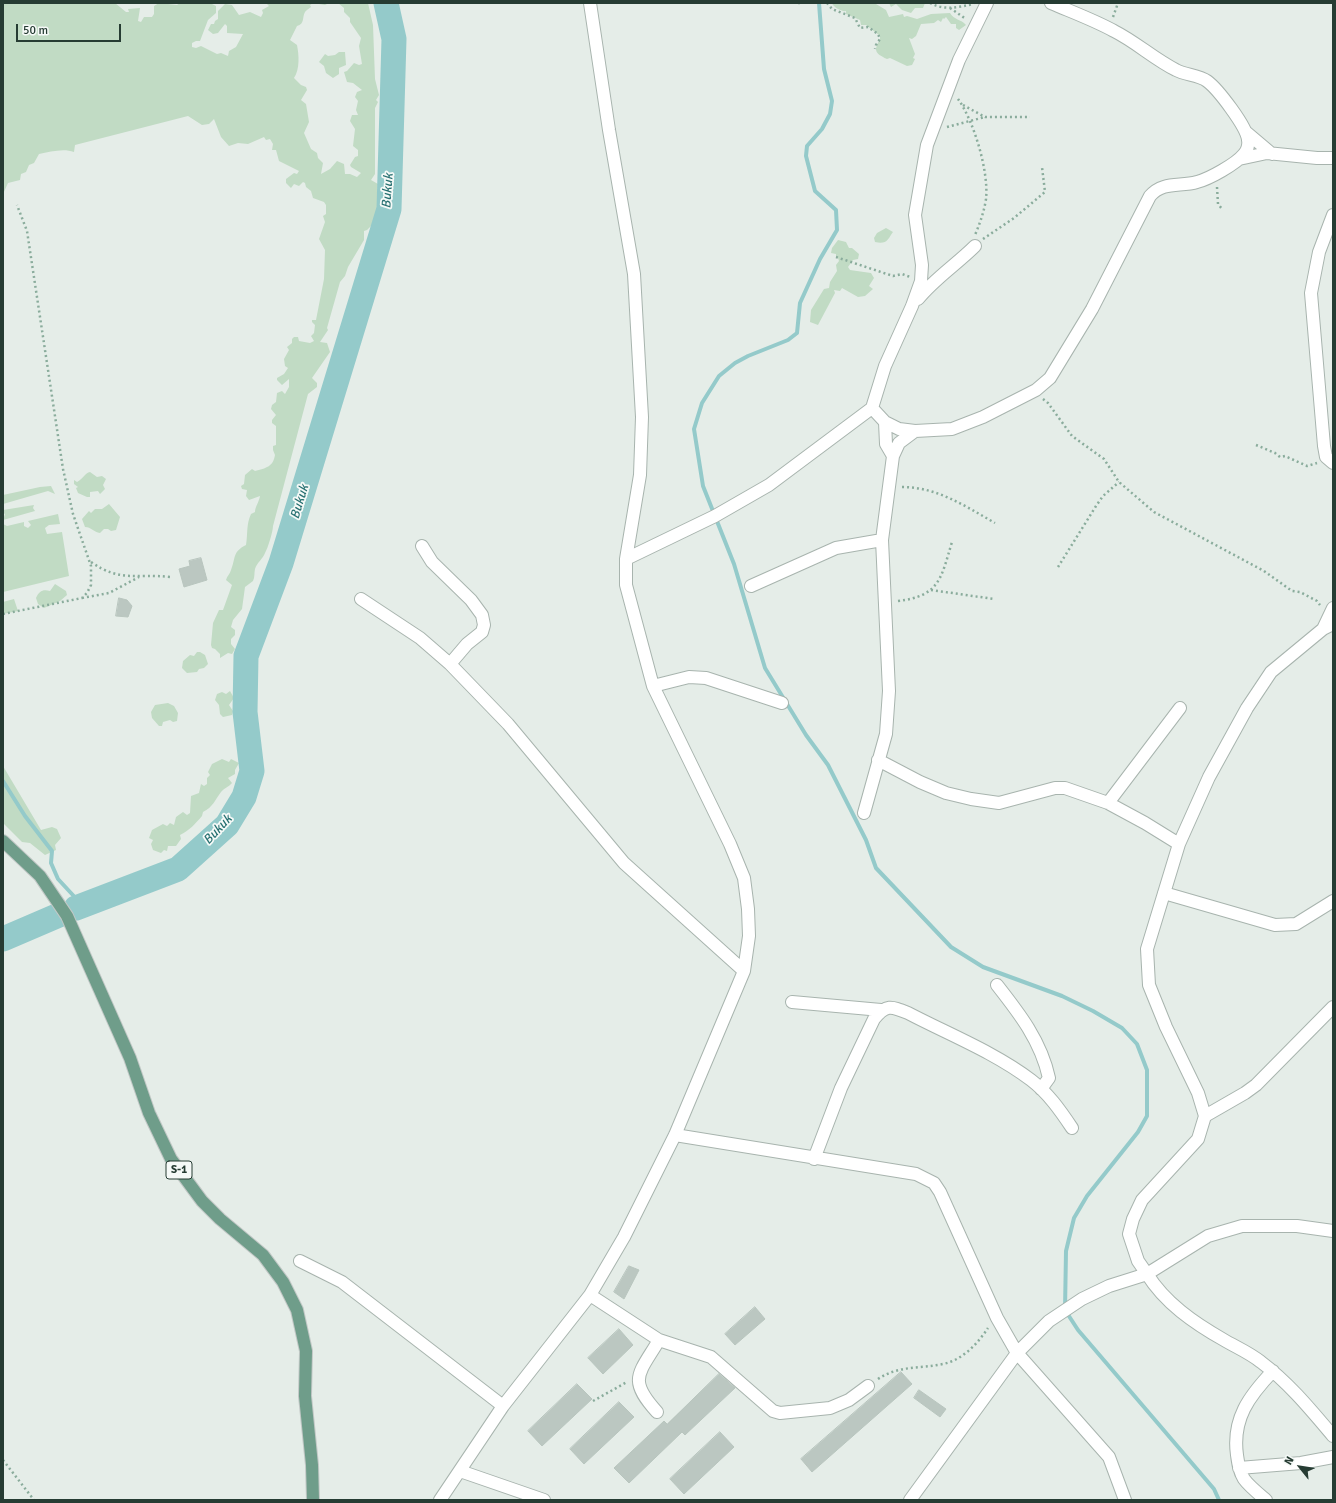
<!DOCTYPE html>
<style>
body{margin:0}
#map{position:relative;width:1336px;height:1503px;overflow:hidden;background:#e5ede8;font-family:Signika,sans-serif}
canvas{display:block}
.frame{position:absolute;inset:0;border:4px solid #263c33;pointer-events:none}
.north{position:absolute;left:1280px;top:1447px;width:40px;height:40px;-webkit-text-stroke:3px #f5f9f7;paint-order:stroke;rotate:300deg;font-size:11px;font-weight:700;line-height:16px;text-align:center;color:#263c33}
.north::after{content:'';display:block;margin:auto;width:14px;height:18px;background:#263c33;clip-path:polygon(50% 0,100% 100%,50% 72%,0 100%)}
.scale{position:absolute;left:16px;top:24px;width:105px;height:18px;box-sizing:border-box;border:2px solid #263c33;border-top:0;padding-left:5px;font-size:12px;line-height:14px;white-space:nowrap;color:#263c33;-webkit-text-stroke:3px #f5f9f7;paint-order:stroke}
</style>
<div id="map">
<canvas width="1336" height="1503"></canvas>
<div class="frame"></div>
<div class="north">N</div>
<div class="scale">50 m</div>
</div>
<script>
const context = document.querySelector('canvas').getContext('2d');
context.lineJoin = 'round';
function paint(path, color) {
  context.fillStyle = color;
  context.fill(path, 'evenodd');
}
function strokePath(path, color, width, dash) {
  context.strokeStyle = color;
  context.lineWidth = width;
  context.lineCap = dash ? 'butt' : 'round';
  context.setLineDash(dash || []);
  context.stroke(path);
}
function label(font, color, halo, rows, align = 'center') {
  context.font = font + ' Signika,sans-serif';
  context.lineWidth = 3.5;
  context.setLineDash([]);
  context.textBaseline = 'middle';
  context.strokeStyle = halo;
  context.fillStyle = color;
  for (const [text, x, y, turn = 0] of rows) {
    context.save();
    context.translate(x, y);
    context.rotate((+turn || 0) * Math.PI / 180);
    context.textAlign = isNaN(turn) ? turn : align;
    if (halo) context.strokeText(text, 0, 0);
    context.fillText(text, 0, 0);
    context.restore();
  }
}
const green = new Path2D(`
 M 3,3 L 115,3 L 126,12 L 129,12 L 128,9 L 140,8 L 138,21 L 141,22 L 144,17 L 152,17 L 154,14 L 154,6 L 159,3 L 177,5 L 180,3 L 210,3 L 216,6 L 216,13 L 208,20 L 200,41 L 196,41 L 192,43 L 192,47 L 196,48 L 201,46 L 217,54 L 221,53 L 228,56 L 229,51 L 236,47 L 243,34 L 227,33 L 227,26 L 225,24 L 218,33 L 213,34 L 208,30 L 211,24 L 214,24 L 215,21 L 218,19 L 218,11 L 225,4 L 232,5 L 239,15 L 250,12 L 261,17 L 263,13 L 262,10 L 269,6 L 266,3 L 329,3 L 325,5 L 313,3 L 310,5 L 311,7 C 309,9 306,10 305,12 C 302,17 305,24 297,26 L 290,40 L 297,45 C 299,55 300,69 294,78 L 301,85 L 306,87 L 307,90 L 301,100 L 306,104 L 309,122 L 304,133 L 311,149 L 317,153 L 318,158 L 323,163 L 321,174 L 330,169 L 337,161 L 344,164 L 345,174 L 350,174 L 357,177 L 361,173 L 351,167 L 350,165 L 355,157 L 358,156 L 358,150 L 353,146 L 355,129 L 350,121 L 352,115 L 358,115 L 356,110 L 358,101 L 355,97 L 357,92 L 362,90 L 353,83 L 347,82 L 344,72 L 347,71 L 354,63 L 359,65 L 362,64 L 359,46 L 361,38 L 350,22 L 350,18 L 344,12 L 344,8 L 338,3 L 368,3 L 373,25 L 375,79 L 379,95 L 376,100 L 378,102 L 375,108 L 375,174 L 371,180 L 378,184 L 377,189 L 383,193 L 385,205 L 379,215 L 382,219 L 377,226 L 372,225 L 367,230 L 364,231 L 364,240 L 348,267 L 345,276 L 340,282 L 327,328 L 328,330 L 320,342 L 327,343 L 330,352 L 312,378 L 317,383 L 317,387 L 308,394 L 273,526 C 273,531 268,548 265,553 C 263,559 257,562 255,569 C 254,573 255,577 253,581 L 245,587 L 242,609 L 233,620 L 231,627 L 235,630 L 235,635 L 231,639 L 231,644 L 235,649 L 232,654 L 228,653 L 220,658 L 220,654 L 215,649 L 212,648 L 211,645 L 213,623 L 219,610 L 223,610 L 232,585 L 226,580 C 227,576 230,574 231,570 C 236,558 232,552 246,545 C 248,533 246,525 251,514 L 255,512 C 255,507 259,502 260,496 L 249,500 L 246,496 L 247,490 L 242,489 L 241,486 L 244,484 L 245,475 L 252,469 L 255,471 C 266,468 273,467 275,455 L 273,450 L 273,446 L 276,445 L 276,426 L 272,423 L 272,420 L 276,415 L 271,409 L 272,405 L 276,402 L 277,393 L 282,391 L 285,394 L 289,387 L 289,379 L 282,385 L 277,380 L 277,378 L 284,374 L 288,368 L 285,366 L 284,359 L 289,350 L 287,347 L 292,343 L 292,339 L 294,337 L 298,337 L 299,341 L 310,343 L 314,341 L 311,336 L 314,333 L 315,325 L 312,322 L 312,320 L 316,320 L 324,279 L 325,250 L 319,239 L 325,222 L 323,216 L 326,214 L 326,205 L 324,202 L 313,198 L 311,191 L 306,187 L 305,183 L 303,182 L 299,186 L 294,184 L 291,188 L 286,183 L 286,179 L 294,173 L 297,174 L 299,171 L 279,161 L 276,150 L 272,150 L 273,144 L 270,139 L 266,140 L 264,137 L 248,144 L 238,143 L 229,146 L 221,137 L 214,119 L 209,124 L 202,125 L 188,116 L 75,145 L 74,152 C 63,148 50,152 39,154 L 34,163 L 29,165 L 26,172 L 21,174 L 20,180 L 8,183 L 3,194 Z
 M 832,3 L 876,4 L 886,10 L 889,17 L 903,14 L 904,17 L 907,16 L 917,19 L 931,14 L 950,13 C 954,20 961,19 966,25 L 959,30 L 956,28 L 956,24 L 951,24 L 946,17 L 944,19 L 943,18 L 941,22 L 938,20 L 934,23 L 921,24 L 916,36 L 912,39 L 909,38 L 915,54 L 913,58 L 915,59 L 912,65 L 907,66 L 890,58 L 887,59 C 874,53 874,50 880,39 L 880,36 L 866,25 L 861,25 L 860,20 L 846,14 L 846,11 C 842,12 833,7 832,3 Z
 M 889,3 L 925,3 L 923,8 L 915,8 L 911,13 L 902,10 L 896,4 L 891,7 Z
 M 339,52 L 345,52 L 346,65 L 339,68 L 339,74 L 333,78 L 326,73 L 324,66 L 319,62 L 325,54 L 328,56 L 335,55 Z
 M 886,228 L 893,232 C 888,239 887,245 875,242 L 874,238 L 877,233 Z
 M 838,240 L 846,242 L 849,248 L 852,248 L 859,254 L 858,259 L 853,260 L 848,267 L 850,270 L 871,273 L 874,278 L 869,286 L 873,289 L 865,296 L 858,297 L 842,288 L 840,291 L 834,290 L 835,293 L 818,325 L 810,322 L 811,310 L 824,289 L 829,288 L 830,282 L 837,271 L 836,265 L 839,261 L 838,258 L 836,257 L 836,254 L 831,253 L 832,248 Z
 M 90,472 L 97,477 L 102,476 L 106,479 L 103,485 L 105,489 L 100,494 L 98,491 L 90,492 L 90,497 L 87,497 L 78,493 L 76,488 L 78,487 L 74,484 L 74,480 L 77,482 C 83,479 85,473 90,472 Z
 M 51,486 L 55,494 L 48,491 L 3,504 L 3,495 L 40,487 Z
 M 109,504 L 120,517 L 116,530 L 111,531 L 108,529 L 104,529 L 100,533 C 94,532 91,527 85,527 L 82,519 L 89,511 L 91,513 L 95,509 L 102,509 Z
 M 34,505 L 33,508 L 35,511 L 3,520 L 5,514 L 3,513 L 3,510 Z
 M 58,514 L 60,524 L 49,525 L 45,528 L 47,534 L 62,532 L 69,576 L 3,592 L 3,524 L 7,526 L 24,522 L 24,526 L 28,528 L 31,525 L 28,521 Z
 M 55,584 L 66,591 L 67,595 L 60,601 L 44,608 L 38,604 L 36,598 C 39,591 43,589 50,591 Z
 M 14,599 L 18,611 L 3,614 L 3,602 Z
 M 197,652 L 200,652 L 205,655 L 208,664 L 204,668 L 199,669 L 197,672 L 187,673 L 182,668 L 183,661 L 190,655 L 194,656 Z
 M 230,691 L 234,698 L 229,705 L 233,711 L 232,715 L 223,717 L 220,714 L 219,705 L 215,700 L 217,694 L 222,692 L 226,694 Z
 M 168,703 L 174,706 L 178,713 L 177,721 L 173,722 L 170,720 L 163,722 L 162,726 L 159,726 L 152,718 L 151,712 L 155,705 Z
 M 222,759 L 229,762 L 231,759 L 239,763 L 235,770 L 235,774 L 228,778 L 232,783 C 229,787 224,788 221,792 C 215,800 213,807 203,812 L 202,816 C 196,823 189,831 180,835 L 181,839 L 176,846 L 168,846 L 167,851 L 164,850 L 161,853 L 153,850 L 151,844 L 153,840 L 149,838 L 152,830 L 163,824 L 167,826 L 170,823 L 174,825 L 176,817 L 183,812 L 187,815 L 190,813 L 191,796 L 199,793 L 201,784 L 204,786 L 207,784 L 207,778 L 210,775 L 208,772 L 212,764 Z
 M 3,766 L 41,830 L 52,827 L 57,829 L 61,838 L 55,845 L 56,850 L 45,855 L 30,843 L 22,842 L 3,823 Z`);
const stream = new Path2D(`
 M 819,3 L 824,69 L 832,101 L 830,114 L 822,129 L 807,146 L 806,156 L 815,191 L 836,210 L 837,230 L 820,259 L 800,303 L 797,333 L 788,340 L 748,356 L 735,363 L 719,376 L 702,403 L 694,429 L 703,486 L 734,564 L 765,668 L 806,735 L 828,765 L 866,840 L 876,868 L 951,947 L 983,967 L 1062,996 L 1093,1011 L 1122,1028 L 1137,1044 L 1147,1070 L 1147,1116 L 1138,1132 L 1087,1196 L 1074,1218 L 1066,1251 L 1065,1310 L 1078,1330 L 1108,1365 L 1214,1489 L 1219,1500
 M 3,781 L 25,816 L 52,851 L 51,863 L 58,879 L 83,906`);
const river = new Path2D(`
 M 76,908 L 178,869 L 227,825 L 244,797 L 252,771 L 245,712 L 246,656 L 281,563 L 389,209 L 394,39 L 386,3
 M 3,939 L 59,915`);
const building = new Path2D(`
 M 201,558 L 207,580 L 184,587 L 179,569 L 190,566 L 189,561 Z
 M 119,598 L 127,600 L 132,606 L 128,617 L 116,616 Z
 M 629,1266 L 639,1270 L 624,1299 L 614,1292 Z
 M 755,1307 L 765,1319 L 735,1345 L 725,1334 Z
 M 619,1329 L 633,1345 L 603,1374 L 588,1358 Z
 M 901,1372 L 912,1384 L 812,1472 L 801,1459 Z
 M 719,1374 L 735,1388 L 685,1435 L 682,1432 L 629,1483 L 614,1468 L 664,1421 L 667,1424 Z
 M 577,1384 L 592,1399 L 542,1446 L 528,1431 Z
 M 919,1390 L 946,1409 L 940,1417 L 914,1398 Z
 M 619,1402 L 634,1417 L 584,1464 L 570,1449 Z
 M 720,1432 L 734,1447 L 684,1494 L 670,1479 Z`);
const path = new Path2D(`
 M 798,3 L 802,3
 M 827,3 L 832,9 L 855,18 L 860,28 L 868,27 L 878,34 L 880,39 L 876,45 L 875,49
 M 930,3 C 945,11 958,7 974,4
 M 950,8 L 966,19
 M 1113,17 L 1118,3
 M 958,99 C 974,121 989,172 986,199 C 984,212 980,223 975,235
 M 963,105 L 985,117 L 1030,117
 M 947,127 L 985,117
 M 1217,187 L 1218,204 L 1222,209
 M 983,239 L 1014,218 L 1045,192 L 1042,167
 M 836,257 L 893,276 L 902,274 L 910,277
 M 1043,399 L 1048,403 L 1072,436 L 1104,459 L 1119,482 L 1154,512 L 1264,571 L 1292,591 L 1300,592 L 1317,601 L 1320,605
 M 1256,445 L 1275,453 L 1280,457 L 1285,456 L 1307,466 L 1317,463
 M 902,487 C 937,487 965,506 995,523
 M 91,562 C 121,583 137,573 170,577
 M 1058,567 L 1096,506 L 1103,496 L 1119,482
 M 931,590 L 994,599
 M 82,598 L 109,593 L 139,577
 M 898,601 C 940,596 941,578 952,542
 M 3,614 L 82,598 L 87,593 L 91,585 L 91,566 L 73,514 L 63,469 L 27,231 L 17,205
 M 878,1379 C 899,1365 920,1369 943,1364 C 963,1360 978,1343 988,1328
 M 593,1401 L 627,1382
 M 3,1460 L 34,1500`);
const minor = new Path2D(`
 M 1246,132 L 1272,154
 M 1239,159 L 1267,153 L 1317,158 L 1333,158
 M 1333,215 L 1319,252 L 1311,293 L 1324,446 L 1326,457 L 1333,463
 M 918,299 C 934,279 957,264 975,246
 M 885,422 L 899,429 L 915,431 L 952,429 L 983,417 L 1036,390 L 1050,378 L 1092,309 L 1150,196 C 1163,181 1180,187 1197,182 C 1209,179 1236,164 1244,154 C 1247,151 1249,145 1248,140 C 1247,127 1218,89 1207,81 C 1199,75 1185,75 1176,70 C 1154,59 1136,42 1114,31 C 1094,20 1072,12 1051,3
 M 893,456 L 899,443 L 915,431
 M 422,546 L 432,562 L 471,600 L 482,615 L 484,625 L 482,632 L 467,644 L 450,664
 M 626,559 L 715,516 L 769,485 L 872,408 L 885,366 L 912,306 L 921,281 L 922,265 L 915,215 L 927,145 L 959,60 L 987,3
 M 751,586 L 836,548 L 882,540
 M 361,599 L 420,638 L 450,664 L 508,724 L 624,863 L 744,971
 M 1323,629 L 1333,608
 M 653,686 L 689,677 L 706,678 L 782,703
 M 878,760 L 920,782 L 946,793 L 971,799 L 999,803 L 1055,788 L 1065,788 L 1108,803 L 1145,823 L 1179,844
 M 1108,803 L 1180,708
 M 864,813 L 886,734 L 889,691 L 882,540 L 893,456 L 886,444 L 885,422 L 872,408
 M 1164,893 L 1275,925 L 1296,924 L 1333,901
 M 997,985 C 1019,1013 1041,1041 1049,1078 L 1041,1089
 M 792,1002 L 881,1010
 M 1205,1116 L 1245,1093 L 1256,1085 L 1333,1007
 M 675,1135 L 916,1174 L 934,1183 L 940,1192 L 997,1318 L 1017,1353 L 1109,1457 L 1125,1500
 M 814,1159 L 841,1088 L 874,1019 C 886,1004 891,1006 908,1013 C 948,1034 994,1052 1031,1080 C 1048,1093 1060,1110 1072,1128
 M 1333,1231 L 1297,1226 L 1242,1226 L 1208,1236 L 1147,1274 C 1165,1303 1194,1323 1224,1340 C 1236,1347 1250,1353 1261,1362 C 1289,1383 1311,1410 1333,1436
 M 300,1261 L 342,1282 L 503,1406
 M 590,1295 L 659,1340 L 711,1357 L 773,1411 L 780,1413 L 830,1408 L 849,1400 L 868,1386
 M 657,1412 C 627,1379 639,1374 659,1340
 M 1239,1468 L 1301,1463 L 1333,1457
 M 460,1471 L 544,1500
 M 440,1500 L 503,1406 L 590,1295 L 624,1237 L 675,1135 L 744,971 L 749,936 L 748,909 L 744,878 L 730,844 L 653,686 L 626,585 L 626,559 L 640,475 L 642,417 L 634,274 L 609,130 L 590,3
 M 910,1500 L 1017,1353 L 1049,1321 L 1082,1299 L 1109,1286 L 1147,1274 L 1138,1261 L 1129,1234 L 1133,1219 L 1142,1200 L 1198,1139 L 1205,1116 L 1198,1093 L 1166,1027 L 1149,985 L 1147,949 L 1179,844 L 1209,777 L 1247,708 L 1271,672 L 1323,629 L 1333,624
 M 1266,1500 C 1259,1494 1249,1486 1244,1479 C 1239,1471 1238,1463 1237,1455 C 1232,1419 1249,1396 1273,1371`);
const major = new Path2D(`
 M 3,841 L 40,876 L 67,916 L 130,1058 L 149,1113 L 171,1159 L 202,1201 L 220,1219 L 263,1255 L 283,1282 L 297,1310 L 306,1351 L 305,1396 L 312,1465 L 313,1500`);
const shields = [
 [179,1170,26]
];
const shieldNames = [
 ["S-1",179,1170]
];
const waterNames = [
 ["Bukuk",388,191,-86],
 ["Bukuk",300,502,-73],
 ["Bukuk",218,830,-47]
];
paint(green, '#c1dbc4');
strokePath(stream, '#94caca', 4);
strokePath(river, '#94caca', 25);
paint(building, '#bbc7c1');
strokePath(building, '#b8c5be', 1);
strokePath(minor, '#a8b4ae', 14);
strokePath(major, '#c2c8c6', 14);
strokePath(path, '#8aac9c', 2.5, [2, 3]);
strokePath(minor, '#fff', 12);
strokePath(major, '#6f9d8a', 12);
for (const [x, y, w] of shields) {
  const box = new Path2D();
  box.roundRect(x - w / 2, y - 9, w, 18, 3);
  context.fillStyle = '#f5f9f7';
  context.fill(box);
  strokePath(box, '#263c33', 1);
}
label('bold 11px', '#263c33', null, shieldNames);
label('italic 13px', '#277071', '#f5f9f7', waterNames);
</script>
